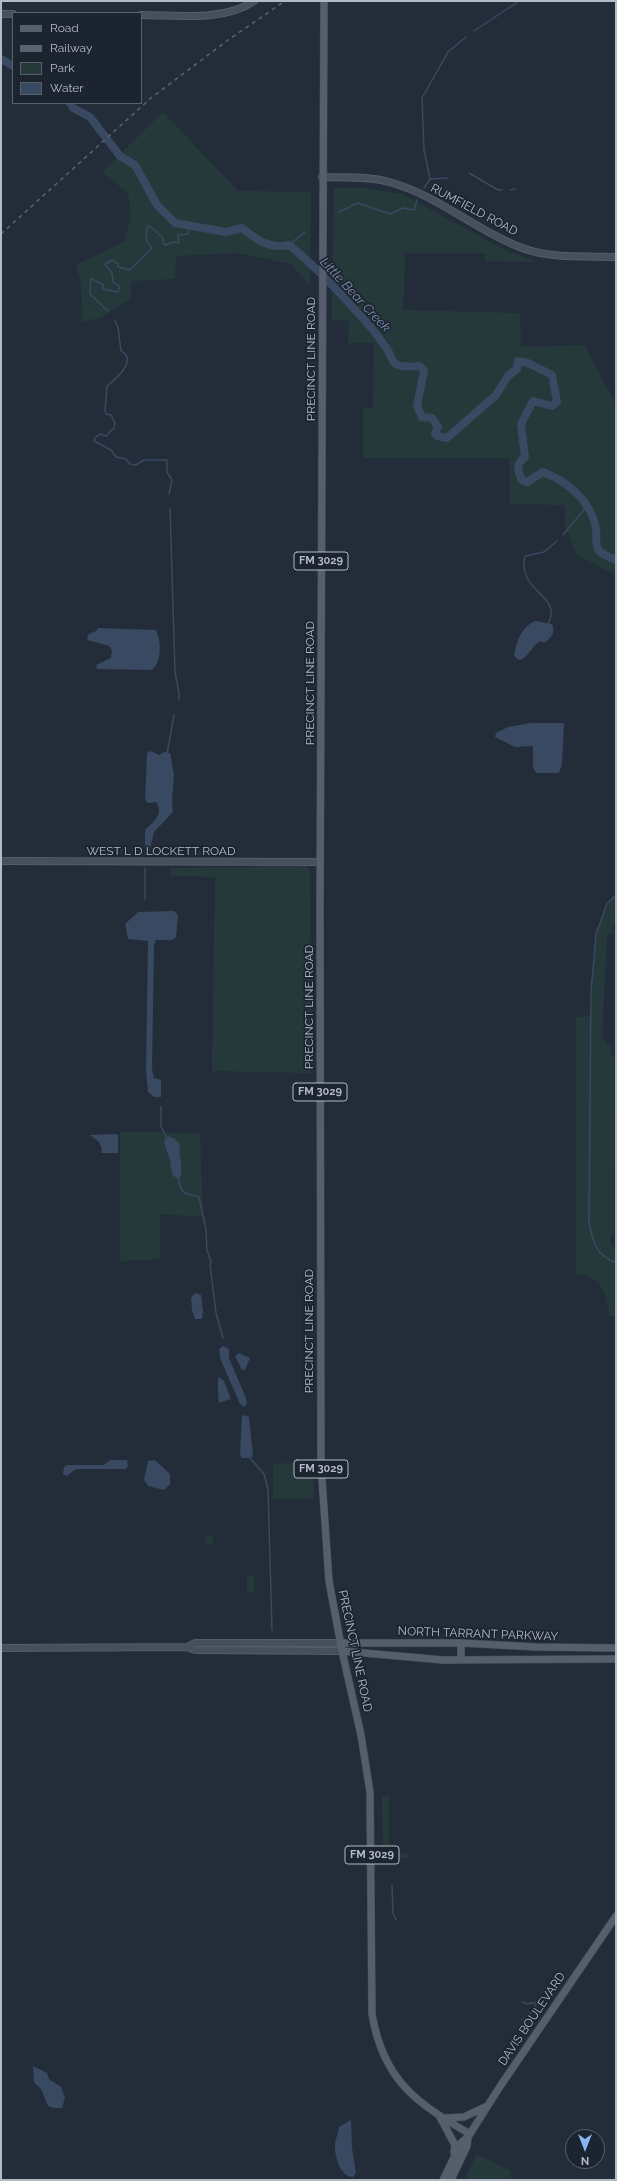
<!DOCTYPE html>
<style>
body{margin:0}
#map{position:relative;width:617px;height:2181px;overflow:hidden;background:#232d3a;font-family:Raleway,sans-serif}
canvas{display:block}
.frame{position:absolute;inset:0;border:2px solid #b2bac6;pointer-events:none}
.legend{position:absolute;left:12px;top:12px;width:130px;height:92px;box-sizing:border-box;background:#1c2430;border:1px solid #58606c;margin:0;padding:5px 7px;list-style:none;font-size:12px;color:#b2bac6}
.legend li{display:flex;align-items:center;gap:8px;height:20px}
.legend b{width:20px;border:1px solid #58606c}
.north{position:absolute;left:565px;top:2129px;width:40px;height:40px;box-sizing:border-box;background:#1c2430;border:1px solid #58606c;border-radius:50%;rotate:180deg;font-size:11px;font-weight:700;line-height:16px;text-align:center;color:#b2bac6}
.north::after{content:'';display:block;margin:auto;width:14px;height:18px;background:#8ab4f3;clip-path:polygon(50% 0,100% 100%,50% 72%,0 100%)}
</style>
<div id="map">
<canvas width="617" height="2181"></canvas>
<div class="frame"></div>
<ul class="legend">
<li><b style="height:5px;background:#555e6b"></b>Road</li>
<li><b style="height:5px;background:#596372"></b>Railway</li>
<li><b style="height:11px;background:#25393b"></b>Park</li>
<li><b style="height:11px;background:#384961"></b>Water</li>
</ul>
<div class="north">N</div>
</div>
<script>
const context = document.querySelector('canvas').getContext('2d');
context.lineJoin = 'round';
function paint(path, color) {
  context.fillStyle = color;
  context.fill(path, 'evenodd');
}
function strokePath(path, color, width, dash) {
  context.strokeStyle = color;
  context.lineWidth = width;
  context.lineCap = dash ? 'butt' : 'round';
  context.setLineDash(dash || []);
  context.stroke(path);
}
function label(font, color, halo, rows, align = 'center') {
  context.font = font + ' Raleway,sans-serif';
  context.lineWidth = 3.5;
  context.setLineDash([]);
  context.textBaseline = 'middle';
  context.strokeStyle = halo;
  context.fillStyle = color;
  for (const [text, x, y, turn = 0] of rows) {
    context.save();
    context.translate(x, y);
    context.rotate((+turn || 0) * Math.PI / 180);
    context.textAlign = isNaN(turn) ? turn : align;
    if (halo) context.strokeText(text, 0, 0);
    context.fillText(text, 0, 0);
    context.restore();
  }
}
const green = new Path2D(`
 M 163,112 L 238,191 L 311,192 L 310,286 L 291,264 L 237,253 L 176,256 L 175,279 L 131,281 L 131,298 L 102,317 L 83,322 L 81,285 L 76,265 L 125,241 L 131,217 L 128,193 L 102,172 Z
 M 334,188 L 364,188 L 402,194 L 507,251 L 539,262 L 485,261 L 485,253 L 405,253 L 403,310 L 520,313 L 521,347 L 584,345 L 616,404 L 616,575 L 577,555 L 565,525 L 565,505 L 510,504 L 510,458 L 363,458 L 363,408 L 373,408 L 374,343 L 348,343 L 349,321 L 332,320 Z
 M 304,866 L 309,868 L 310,872 L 311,1073 L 212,1071 L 215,877 L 171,876 L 171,868 Z
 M 616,895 L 616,919 L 612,928 L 614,932 L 607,936 L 602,1038 L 611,1047 L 611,1052 L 615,1059 L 614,1232 L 610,1238 L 613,1247 L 616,1249 L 616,1316 L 609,1316 C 607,1294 602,1275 576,1275 L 576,1017 L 591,1016 C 594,979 589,922 616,895 Z
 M 120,1132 L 200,1133 L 203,1217 L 160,1214 L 160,1259 L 120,1261 Z
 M 312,1462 L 314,1499 L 273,1499 L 273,1464 Z
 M204.5 1540a4.5 4.5 0 1 1 9 0a4.5 4.5 0 1 1-9 0Z
 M 247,1576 L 254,1576 L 254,1592 L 247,1592 Z
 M 382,1796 L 389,1796 L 389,1854 L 407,1854 L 408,1851 L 408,1858 L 390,1858 L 383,1856 Z
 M 477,2154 L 511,2171 L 511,2180 L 464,2180 Z`);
const water = new Path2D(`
 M 535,621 L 552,624 C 556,633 551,638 544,643 L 540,641 C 532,647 529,655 521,660 L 517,659 L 514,655 C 517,641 521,627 535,621 Z
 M 98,628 L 156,630 C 161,639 162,662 153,669 L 149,670 L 97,669 L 96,665 L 111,658 L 112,650 L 109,646 L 88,640 L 87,637 L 89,634 L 96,631 Z
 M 531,723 L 564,723 L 562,764 L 559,773 L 536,773 L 533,767 L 533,746 L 515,747 L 495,737 L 496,733 L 508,727 Z
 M 150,751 L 159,755 L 164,752 L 170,753 L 174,775 L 172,799 L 173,812 L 154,832 L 148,856 L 145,856 L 145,830 C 152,823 165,814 156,802 L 148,803 L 145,800 L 147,753 Z
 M 174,911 L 178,915 L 176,937 L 172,940 L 156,940 L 154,945 L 152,1069 L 154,1078 L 161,1080 L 161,1097 L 154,1097 L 148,1092 L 146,1070 L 148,941 L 128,939 L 125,924 L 138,912 Z
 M 116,1134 L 118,1135 L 118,1153 L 101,1153 L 102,1149 L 99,1142 L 90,1135 Z
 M 169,1136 L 175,1139 L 180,1145 C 178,1156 184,1167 180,1178 C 171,1179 171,1168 170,1161 C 169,1154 165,1149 164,1141 Z
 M 195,1293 L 201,1295 L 203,1311 L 202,1319 L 195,1319 L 192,1310 L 191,1298 Z
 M 223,1346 L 229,1349 L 229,1358 L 246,1398 L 247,1403 L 245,1407 L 240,1404 L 220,1358 L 219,1349 Z
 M 239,1353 L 250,1358 L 245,1370 L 242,1370 L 235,1356 Z
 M 219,1377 L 224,1381 L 231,1399 L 219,1403 C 218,1397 217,1381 219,1377 Z
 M 242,1415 L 249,1417 L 253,1455 L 251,1458 L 242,1458 L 240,1455 Z
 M 110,1460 L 127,1460 L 128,1466 L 126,1469 L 76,1469 L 67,1476 L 63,1474 L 64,1467 L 67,1465 L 104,1465 Z
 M 155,1460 L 170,1474 L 170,1484 L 164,1490 L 148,1486 L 144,1480 L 148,1461 Z
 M 33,2066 L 47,2073 L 49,2079 L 61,2087 L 65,2098 L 62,2108 L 53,2108 L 48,2106 L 41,2089 L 34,2082 Z
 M 351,2120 L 352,2148 L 356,2173 L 353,2177 C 340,2177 334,2155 335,2143 C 336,2138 338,2133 339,2127 Z`);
const stream = new Path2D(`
 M 474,31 L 519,1
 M 469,173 L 498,190 L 502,190
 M 430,179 L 448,178
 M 424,188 L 430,179 L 424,150 L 422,98 L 448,52 L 466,37
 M 511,190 L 515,189
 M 339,212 L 358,203 L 390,214 L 403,208 L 414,210 L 417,200
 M 289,245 L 305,232
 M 108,311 L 90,294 L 91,278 L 103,285 L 103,289 L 118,292 L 120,287 L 113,282 L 112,273 L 105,264 L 113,260 L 118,264 L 118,267 L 130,270 L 152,248 L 146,240 L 147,227 L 150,226 L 162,237 L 164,244 L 166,245 L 173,242 L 179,243 L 178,235 L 188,234 L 190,225
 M 115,321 L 118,327 L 121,351 C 138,360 116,379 107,386 L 105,410 L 106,414 L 111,415 L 115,423 L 114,428 L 106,436 L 100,434 L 95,438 L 94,441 L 111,450 L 116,457 L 126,459 L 130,464 L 136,465 L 144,460 L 167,460 L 167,472 L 172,480 L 169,494
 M 170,508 L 175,672 L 179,693 L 179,700
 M 563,535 L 587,506
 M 548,624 C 564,595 516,592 525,556 L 544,552 L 557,541
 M 167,754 L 174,715
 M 616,895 L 607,904 L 596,934 L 591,992 L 589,1223 C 594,1244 595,1254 616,1263
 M 145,899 L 145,868
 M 161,1107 L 161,1127 L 167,1138
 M 178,1178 C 182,1196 183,1192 199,1197 L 206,1229 L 207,1250 L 211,1262 L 210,1265 L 216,1313 L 223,1338
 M 249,1457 L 264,1474 L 268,1489 L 272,1630
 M 392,1885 L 393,1913 L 396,1920
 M 522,2002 L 527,2004 L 537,2002
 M 522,2020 L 526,2020 L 541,1997`);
const river = new Path2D(`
 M 1,59 L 13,66
 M 70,103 L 73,108 L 90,117 L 120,156 L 135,165 L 157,205 L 175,223 L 226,232 L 242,228 C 257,240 268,249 289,245 C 313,264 335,288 356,311 C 367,322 378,336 387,349 C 391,354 391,361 396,364 C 401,368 414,366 420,366 L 424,371 L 417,406 L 422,417 L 432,418 L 438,427 L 435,433 L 437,436 L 447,438 L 496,395 L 508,376 L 517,369 L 518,361 L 528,363 L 552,375 L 557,402 L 552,406 L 533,401 L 521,424 L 525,457 C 516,464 517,470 522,480 L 527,482 L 543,472 C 567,481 591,501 596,528 C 597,534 595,544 598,549 C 601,555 610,557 616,560`);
const secondary = new Path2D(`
 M 1,14 L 13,14
 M 141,15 C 176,15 224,22 254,1
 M 322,177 C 344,178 368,176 389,182 C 438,195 476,231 522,248 C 552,259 585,256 616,257
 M 1,861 L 320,862
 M 187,1647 L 195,1643 L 340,1643
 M 1,1648 L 187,1647 L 195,1650 L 342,1651`);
const primary = new Path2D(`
 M 324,1 L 320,906 L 321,1465 L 329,1581 L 342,1651 L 361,1735 L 370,1792 L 372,2014 C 383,2080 416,2103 470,2134
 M 340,1643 L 461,1643 L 537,1647 L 616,1648
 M 461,1643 L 461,1660
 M 342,1651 L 443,1660 L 616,1659
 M 440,2117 L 455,2145 L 454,2152
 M 444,2118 L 464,2117 L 485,2107
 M 443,2180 L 461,2143 L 468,2137 L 499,2088 L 616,1916
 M 451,2180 L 467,2146 L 468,2137`);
const rail = new Path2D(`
 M 1,234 L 151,98 L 228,40 L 285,1`);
const shields = [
 [321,561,54],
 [320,1092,54],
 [321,1469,54],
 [372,1855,54]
];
const shieldNames = [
 ["FM 3029",321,561],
 ["FM 3029",320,1092],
 ["FM 3029",321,1469],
 ["FM 3029",372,1855]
];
const streetNames = [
 ["RUMFIELD ROAD",474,210,28],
 ["PRECINCT LINE ROAD",311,359,-90],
 ["PRECINCT LINE ROAD",310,683,-90],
 ["WEST L D LOCKETT ROAD",161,851],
 ["PRECINCT LINE ROAD",309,1007,-90],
 ["PRECINCT LINE ROAD",309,1331,-90],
 ["NORTH TARRANT PARKWAY",478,1634,2],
 ["PRECINCT LINE ROAD",355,1651,78],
 ["DAVIS BOULEVARD",532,2019,-56]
];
const waterNames = [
 ["Little Bear Creek",355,295,47]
];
paint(green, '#25393b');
paint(water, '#384961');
strokePath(stream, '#384961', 1.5);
strokePath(river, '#384961', 8);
strokePath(secondary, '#555d69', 8);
strokePath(primary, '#404854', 8);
strokePath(secondary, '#454f5e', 6);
strokePath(primary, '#555e6b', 7);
strokePath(rail, '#596372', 1.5, [4, 4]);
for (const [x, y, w] of shields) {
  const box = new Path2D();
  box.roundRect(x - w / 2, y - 9, w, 18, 3);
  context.fillStyle = '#1c2430';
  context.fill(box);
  strokePath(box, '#b2bac6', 1);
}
label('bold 11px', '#b2bac6', null, shieldNames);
label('12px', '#b2bac6', '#1c2430', streetNames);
label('italic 13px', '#7c91ad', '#1c2430', waterNames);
</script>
